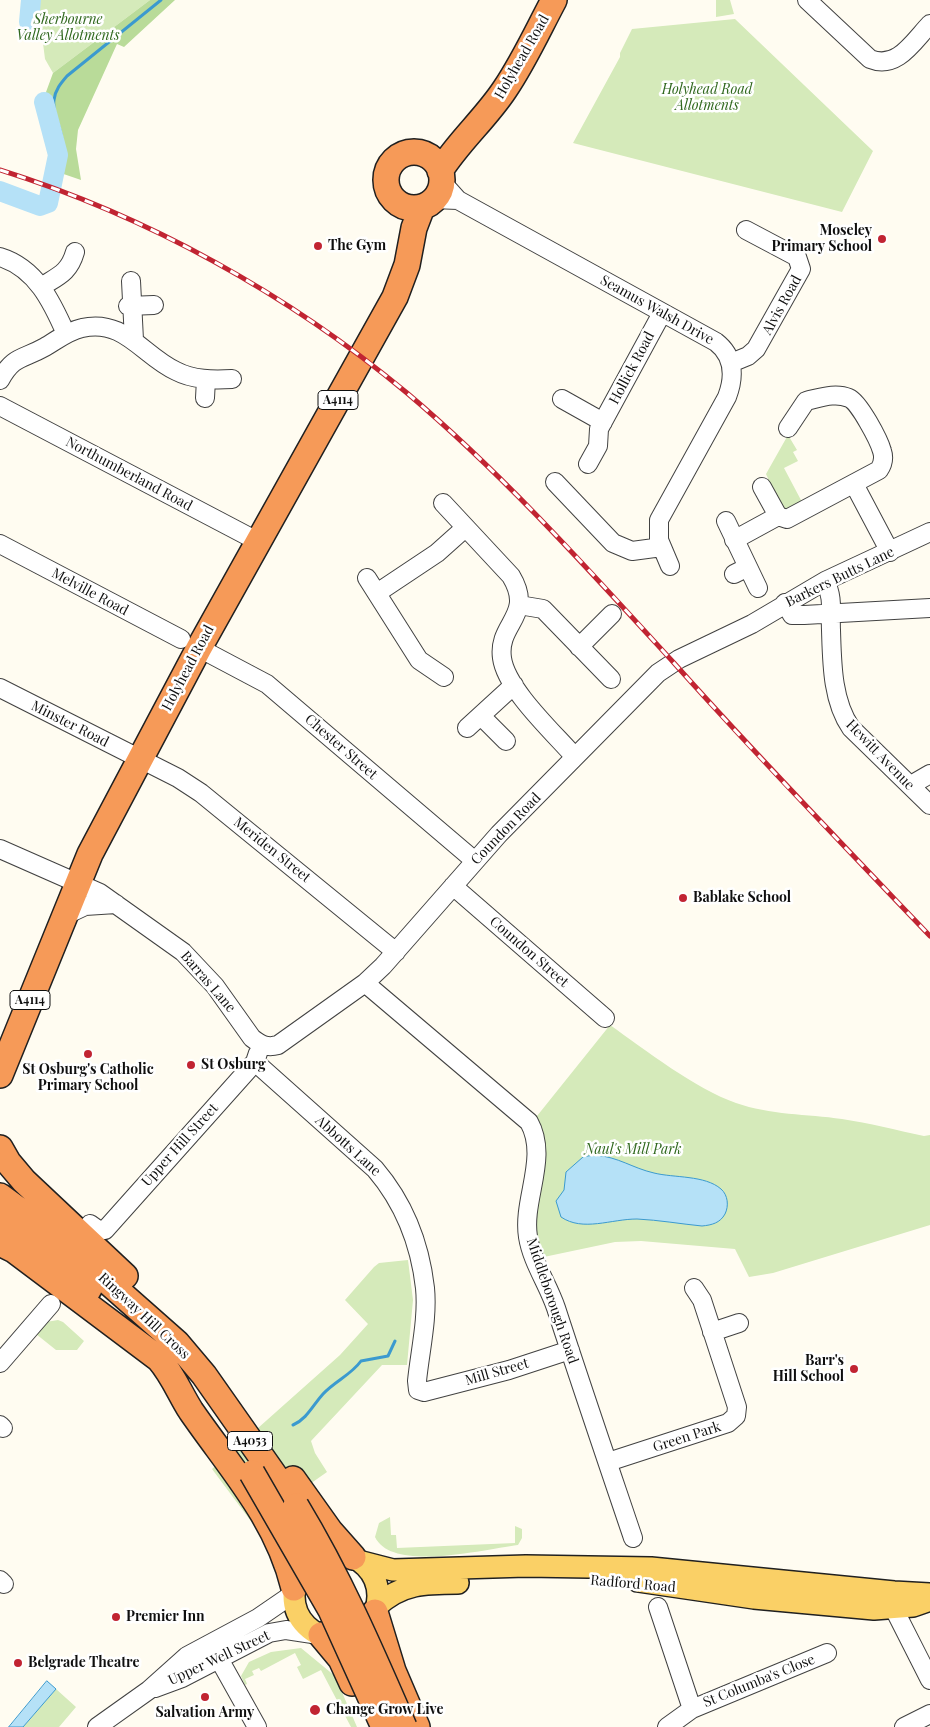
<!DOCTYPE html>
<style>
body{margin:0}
canvas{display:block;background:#fffcf1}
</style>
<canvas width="930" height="1727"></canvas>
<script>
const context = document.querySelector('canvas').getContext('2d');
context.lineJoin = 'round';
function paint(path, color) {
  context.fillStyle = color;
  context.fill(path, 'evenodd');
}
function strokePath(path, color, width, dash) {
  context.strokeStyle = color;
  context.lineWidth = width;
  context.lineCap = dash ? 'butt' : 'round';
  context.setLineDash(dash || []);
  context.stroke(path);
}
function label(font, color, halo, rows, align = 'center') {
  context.font = font + ' "Playfair Display",serif';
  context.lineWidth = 5;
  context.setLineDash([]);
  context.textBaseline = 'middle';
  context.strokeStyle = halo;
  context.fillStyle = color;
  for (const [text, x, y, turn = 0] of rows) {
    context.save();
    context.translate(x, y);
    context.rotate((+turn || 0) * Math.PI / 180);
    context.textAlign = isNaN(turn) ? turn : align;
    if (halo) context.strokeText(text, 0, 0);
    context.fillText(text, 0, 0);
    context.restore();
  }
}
const green = new Path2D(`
 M 34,0 L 150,0 L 53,73 L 45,59 L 41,27 L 32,28 Z
 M 716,0 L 730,0 L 734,14 L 716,17 Z
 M 735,19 L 873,151 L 842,212 L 573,143 L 620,57 L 620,53 L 632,29 Z
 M 788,435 L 797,450 L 793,452 L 798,461 L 784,468 L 802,502 L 786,509 L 781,507 L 766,474 Z
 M 610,1025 C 645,1050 696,1089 736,1103 C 770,1115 807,1114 842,1119 C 869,1123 896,1130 924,1136 L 930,1135 L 930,1225 L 773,1273 L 749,1277 L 735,1249 L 641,1241 L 615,1242 L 539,1258 L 532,1231 L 535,1120 L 537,1116 Z
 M 408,1260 L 413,1300 L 407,1365 L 382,1365 L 311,1441 L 315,1453 L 327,1472 L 253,1524 L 212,1469 L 340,1355 L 368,1324 L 345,1300 L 374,1267 L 379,1263 Z
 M 58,1320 L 63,1322 L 84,1341 L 77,1350 L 56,1350 L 36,1334 L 46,1322 Z
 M 390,1517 L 391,1535 L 396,1535 L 397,1548 L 515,1543 L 515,1526 L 522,1529 L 522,1538 L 518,1545 C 485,1549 392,1573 375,1537 L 379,1523 Z
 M 301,1648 L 335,1676 L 357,1727 L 351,1727 L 321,1670 L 303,1679 L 297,1667 L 301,1665 L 295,1653 L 261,1671 L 259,1668 L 252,1671 L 254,1675 L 245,1679 L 247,1684 L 245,1685 L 241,1676 L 249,1662 L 271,1652 Z
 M 56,1689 L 76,1707 L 59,1727 L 23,1727 Z`);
const forest = new Path2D(`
 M 150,0 L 175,0 L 124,47 L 117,44 L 78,130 L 76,149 L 81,180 L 49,169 L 52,154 L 42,103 L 53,73 Z`);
const water = new Path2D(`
 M 595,1155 C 619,1157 632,1168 654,1173 C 674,1178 705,1175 721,1189 C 728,1195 729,1206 725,1214 C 720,1223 712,1225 702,1226 C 681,1224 659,1220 637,1219 C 611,1219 583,1232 561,1217 L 556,1201 L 564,1190 L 566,1172 L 583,1157 Z
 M 47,1681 L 56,1689 L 23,1727 L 9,1727 Z`);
const stream = new Path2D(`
 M 58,155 C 70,138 51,119 54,100 C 55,90 61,83 67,76 L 161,0
 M 293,1425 C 307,1419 313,1405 323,1394 C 335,1381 351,1375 361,1361 L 388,1356 L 395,1341`);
const river = new Path2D(`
 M 29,22 L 31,0
 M 0,191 L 40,206 L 48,203 L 58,155 L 44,102`);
const minor = new Path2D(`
 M 807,0 L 870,59 C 897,70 913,42 930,24
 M 441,181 L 458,200 L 716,342 C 734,356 735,376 727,397 L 659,520 L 659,540 L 670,566
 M 433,199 L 458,200
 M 0,257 C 36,268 52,302 66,334
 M 131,281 L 134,340
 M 41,287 C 58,276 69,273 75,252
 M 128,306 L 154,305
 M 731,363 L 748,356 L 756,349 L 801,269 L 797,257 L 746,230
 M 0,380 C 14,355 22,360 45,347 C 57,340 68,331 82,328 C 124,318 143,356 176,371 C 193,380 213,380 232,379
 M 205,398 L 206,379
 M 562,399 L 603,422
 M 0,406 L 259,542
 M 588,464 L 598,446 L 599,429 L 662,313
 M 555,482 L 613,543 L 632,551 L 662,547
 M 854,484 L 890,552
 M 762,487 L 778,516
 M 443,503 L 511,576 C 535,616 497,623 502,658 C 506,689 554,733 574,756
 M 726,521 L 758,588
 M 734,540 L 778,516 L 787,519 L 879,470 C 883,464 884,457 882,451 C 879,440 859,402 849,398 C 835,392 820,398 806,401 L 788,428
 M 0,544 L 181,639
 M 734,574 L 748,567
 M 367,578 L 419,660 L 444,677
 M 825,581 C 834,598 830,612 831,630 C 832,662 832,701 851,728 L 930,805
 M 377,593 L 437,553 L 465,528
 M 785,603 L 792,615 L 804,615 L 930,608
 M 519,605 L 543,609 L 611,679
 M 579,647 L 612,614
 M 199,648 L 267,684 L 475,861
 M 0,688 L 178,778 L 201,793 L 396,952
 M 481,716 L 506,741
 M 467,728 L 514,685
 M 911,785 L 930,774
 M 0,849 L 100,893 L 183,952 L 215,986 L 252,1038 C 261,1045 267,1048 278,1045 L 365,983 L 383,966 L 499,834 L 658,673 L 679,659 L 752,624 L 825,581 L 930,532
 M 453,886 L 605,1018
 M 66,915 L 85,906 L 116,904
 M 365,983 L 529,1122 C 549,1158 522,1199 528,1237 C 532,1262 548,1284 556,1308 C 581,1385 607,1461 633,1538
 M 255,1062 L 375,1169 C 404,1203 420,1244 425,1288 C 428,1318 420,1351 417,1381 L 418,1390 L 424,1392 L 509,1370 L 570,1350
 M 90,1224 L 97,1229 L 105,1230 L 255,1062 L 258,1053
 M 712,1332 L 739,1323
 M 0,1363 L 51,1304
 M 0,1425 L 3,1428
 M 608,1462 L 728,1423 L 736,1416 L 737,1407 L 702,1300 L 694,1288
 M 0,1580 L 4,1584
 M 658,1607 L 692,1709
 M 894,1609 L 930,1680
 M 214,1650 L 257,1727
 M 155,1688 L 182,1678 L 269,1633 L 286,1630 L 319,1635
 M 97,1727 L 149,1690 L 187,1656 L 258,1618 L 293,1594
 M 667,1727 L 692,1709 L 827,1653
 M 904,1727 L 930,1714`);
const major = new Path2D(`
 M294 1596a42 42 0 1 1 84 0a42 42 0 1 1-84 0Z
 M 362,1562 L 393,1570 L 526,1566 L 651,1568 L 894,1592 L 930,1594
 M 638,1581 L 754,1598 L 874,1609 L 913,1606 L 930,1600
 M 377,1606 C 402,1583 425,1583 458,1583`);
const highway = new Path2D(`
 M386 180a28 28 0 1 1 56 0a28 28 0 1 1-56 0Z
 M 440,171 C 459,141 486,118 505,89 C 524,61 538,30 554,0
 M 0,1075 L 90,854 L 199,648 L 395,297 L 407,265 L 414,228 L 422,207
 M 0,1148 L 8,1162 L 24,1181 L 125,1276
 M 0,1196 L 65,1244 L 177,1343 L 204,1375 L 296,1506
 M 0,1218 L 53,1257 L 89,1289
 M 0,1243 L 14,1250 L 159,1359 C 173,1375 180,1394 191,1411 C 231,1469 277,1518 294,1588
 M 293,1479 L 330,1531 L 353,1557
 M 375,1612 L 393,1671 L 417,1727
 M 321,1635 L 341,1659 L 352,1683`);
const rail = new Path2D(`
 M 0,170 C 147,216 288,294 407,393 C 503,474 589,570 674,663 C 757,756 844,846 930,936`);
const highwayBridge = new Path2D(`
 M 252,1473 L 331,1610 L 384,1727
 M 296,1506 C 339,1577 371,1651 404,1727`);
const markers = [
 [882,239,5,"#c12432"],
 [318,246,5,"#c12432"],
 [683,898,5,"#c12432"],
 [88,1054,5,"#c12432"],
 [191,1065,5,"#c12432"],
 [854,1369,5,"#c12432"],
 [116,1617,5,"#c12432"],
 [18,1663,5,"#c12432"],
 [205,1697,5,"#c12432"],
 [315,1710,6,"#c12432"]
];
const shields = [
 [338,400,40],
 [30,1000,40],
 [250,1441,45]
];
const shieldNames = [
 ["A4114",338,400],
 ["A4114",30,1000],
 ["A4053",250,1441]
];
const parkNames = [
 ["Sherbourne",68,20],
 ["Valley Allotments",68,36],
 ["Holyhead Road",707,90],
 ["Allotments",707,106],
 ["Naul's Mill Park",633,1150]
];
const streetNames = [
 ["Holyhead Road",522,57,-60],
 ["Alvis Road",782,305,-61],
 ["Seamus Walsh Drive",657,310,29],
 ["Hollick Road",632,368,-62],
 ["Northumberland Road",129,474,28],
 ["Barkers Butts Lane",840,577,-26],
 ["Melville Road",90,592,28],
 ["Holyhead Road",188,668,-62],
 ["Minster Road",70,724,27],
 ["Chester Street",341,747,41],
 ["Hewitt Avenue",880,755,46],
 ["Coundon Road",506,829,-46],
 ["Meriden Street",272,850,39],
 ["Coundon Street",529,952,41],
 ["Barras Lane",208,982,49],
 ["Upper Hill Street",180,1145,-48],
 ["Abbotts Lane",348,1146,42],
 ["Middleborough Road",552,1301,71],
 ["Ringway Hill Cross",144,1316,43],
 ["Mill Street",497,1372,-16],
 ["Green Park",687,1437,-18],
 ["Radford Road",633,1584,5],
 ["Upper Well Street",219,1658,-25],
 ["St Columba's Close",759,1681,-22]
];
const poiNames = [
 ["Moseley",872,231,"right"],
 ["Primary School",872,247,"right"],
 ["The Gym",328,246],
 ["Bablake School",693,898],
 ["St Osburg",201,1065],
 ["St Osburg's Catholic",88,1070,"center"],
 ["Primary School",88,1086,"center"],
 ["Barr's",844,1361,"right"],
 ["Hill School",844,1377,"right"],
 ["Premier Inn",126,1617],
 ["Belgrade Theatre",28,1663],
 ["Change Grow Live",326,1710],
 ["Salvation Army",205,1713,"center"]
];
paint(green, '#d5eaba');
paint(forest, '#b9db99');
paint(water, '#b5e1f7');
strokePath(water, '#3b9acf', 1);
strokePath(stream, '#3b9acf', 3);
strokePath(river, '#b5e1f7', 20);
strokePath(minor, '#424242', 20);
strokePath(major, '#202020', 24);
strokePath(highway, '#202020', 28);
strokePath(minor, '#fff', 18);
strokePath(major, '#fad066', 21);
strokePath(highway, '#f69a58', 25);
strokePath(rail, '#c12432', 5);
strokePath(rail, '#fff', 3, [9]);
strokePath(highwayBridge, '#202020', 28, []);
strokePath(highwayBridge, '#f69a58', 25);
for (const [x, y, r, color] of markers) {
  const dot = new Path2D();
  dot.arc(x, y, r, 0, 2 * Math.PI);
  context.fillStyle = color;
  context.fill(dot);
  strokePath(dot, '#fff', 2);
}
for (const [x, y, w] of shields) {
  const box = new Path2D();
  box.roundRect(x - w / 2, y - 9.5, w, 19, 4);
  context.fillStyle = '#fff';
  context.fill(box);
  strokePath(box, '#0f0f0f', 1);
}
label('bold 12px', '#0f0f0f', null, shieldNames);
label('italic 14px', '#30681e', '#fff', parkNames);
label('14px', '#0f0f0f', '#fff', streetNames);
label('bold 14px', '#0f0f0f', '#fff', poiNames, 'left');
</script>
